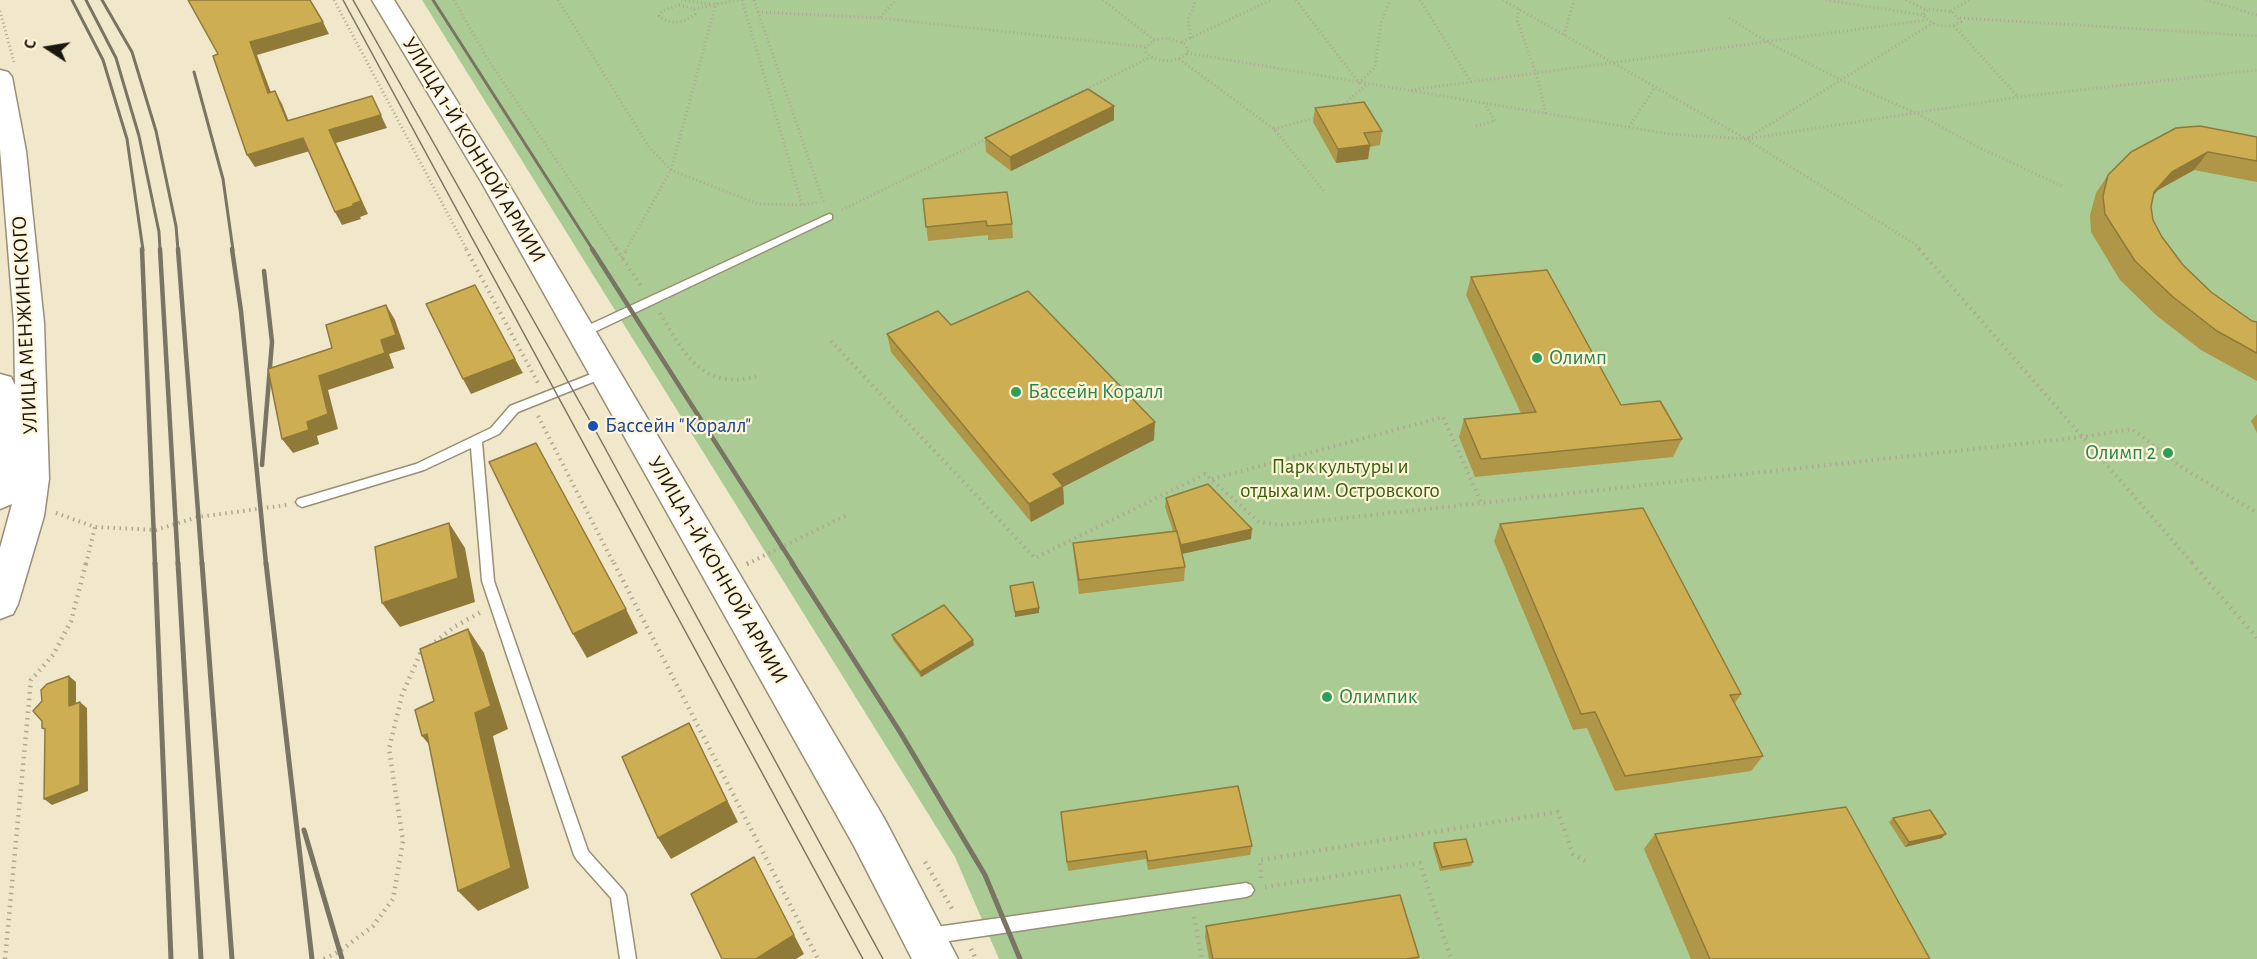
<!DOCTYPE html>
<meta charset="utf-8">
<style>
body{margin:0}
#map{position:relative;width:2257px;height:959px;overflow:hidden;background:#f1e8cc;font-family:"Alegreya Sans",sans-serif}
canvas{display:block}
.north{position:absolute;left:18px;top:18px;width:60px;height:60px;-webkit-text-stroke:4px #fff5d9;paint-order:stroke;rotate:282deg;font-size:16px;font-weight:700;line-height:24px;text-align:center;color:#1b170e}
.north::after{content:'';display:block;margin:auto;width:21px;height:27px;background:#1b170e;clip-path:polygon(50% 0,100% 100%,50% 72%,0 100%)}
</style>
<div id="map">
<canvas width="2257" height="959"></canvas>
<div class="north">С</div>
</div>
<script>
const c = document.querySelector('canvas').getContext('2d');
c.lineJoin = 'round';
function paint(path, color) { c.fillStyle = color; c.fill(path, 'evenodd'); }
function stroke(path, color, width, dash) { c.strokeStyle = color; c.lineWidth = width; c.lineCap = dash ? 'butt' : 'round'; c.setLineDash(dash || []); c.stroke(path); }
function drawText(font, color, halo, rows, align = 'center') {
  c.font = font + ' "Alegreya Sans",sans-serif'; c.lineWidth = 4.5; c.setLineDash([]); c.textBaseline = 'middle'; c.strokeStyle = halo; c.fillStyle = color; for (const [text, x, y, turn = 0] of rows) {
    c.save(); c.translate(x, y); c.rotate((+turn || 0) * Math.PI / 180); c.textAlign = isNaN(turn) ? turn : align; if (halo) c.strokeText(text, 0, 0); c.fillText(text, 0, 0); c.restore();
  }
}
paint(new Path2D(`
 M422,0H2257V959H999L955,857Z`), '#aacc94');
const lane = new Path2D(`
 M829,214L832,215V219L586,336H578L577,333L578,330Z
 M604,369L610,373L608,376L518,412L499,434L482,442L494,581L588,851L623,890L626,895L636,959H620L611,898L577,860L574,855L482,581L471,448L424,470L302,507L298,505L296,502L298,499L416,464L491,428L510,406Z
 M1246,883L1251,885L1254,890L1251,895L1246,897L929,944L923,942L921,936L923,930L929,928Z`);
const secondary = new Path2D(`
 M372,0H394L508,183L884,818L958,959H912L854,846L482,183Z`);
const primary = new Path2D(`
 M0,70L8,72L12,77L26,151L44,323L49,479L44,516L18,604L13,614L0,619V548L12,504L0,509V374L11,377L15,385L14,323L0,149Z`);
stroke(lane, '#988f75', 3);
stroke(secondary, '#988f75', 3);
stroke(primary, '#988f75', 3);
stroke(new Path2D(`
 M334,0L467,250
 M454,0L487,58L617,250
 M558,0L649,147L671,170L758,204L802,205L820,202
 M681,0L710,4
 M742,0L802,205
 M754,0L824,203
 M1103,0L1154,40
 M1296,0L1359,83L1375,67L1381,23L1390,0
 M1420,0L1471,82
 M1503,0L1746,139L1915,244L1920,250
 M1826,0L1923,15
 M1906,0L1926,10
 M2206,0L2257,15
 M679,5L694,9L695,14C684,23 671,26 659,16L662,11Z
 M694,9L738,0
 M1519,9L1517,20L1536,73L1546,114
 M1929,9L1952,12L1961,22C1947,29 1933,27 1923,15Z
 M0,11L14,62
 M1951,11L1969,0
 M758,12L880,18L1146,47
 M880,17L896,0
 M1729,18L1767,42L1841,80L1918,114L1978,147L2064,187
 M1960,18L2257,36
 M1954,26L2018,97
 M1564,35L1574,0
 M1169,38L1185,44L1188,50L1186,55C1172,62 1158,64 1146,52V47L1154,40Z
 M1191,38L1188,19L1196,0
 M1182,42L1271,0
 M1187,53L1669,134L1746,139L2018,97L2257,70
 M1179,59L1274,129L1324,191
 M1411,90L1926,20
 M1341,107L1367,84
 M1025,119L1151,57
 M1476,126L1495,121L1484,103
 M1629,127L1655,87
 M1274,129L1318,117
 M1749,137L1933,23
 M842,210L988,138
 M626,250L671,170L717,0`), '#afa892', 3, [1, 3]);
stroke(new Path2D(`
 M466,249L538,383
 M616,249L642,287
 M1919,249L2193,564
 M622,258L627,249
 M660,313C685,356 703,391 759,376
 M831,341L1035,558L1205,474L1259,522L1281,525L2083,437L2132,429L2183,468L2257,513
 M538,416L614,564
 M1212,479L1443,417L1481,502
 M56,513L95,527L156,530L198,517L287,505
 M86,564L95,527
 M747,564L849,514`), '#afa892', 4, [1.5, 4.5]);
stroke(new Path2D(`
 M614,563L818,959
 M2192,563L2257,638
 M747,564L750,563
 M430,646L454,627L481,612
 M925,862L954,912
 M1261,878L1260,860L1558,812L1573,854L1587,862
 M1265,887L1420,863L1451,959
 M1194,917L1202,959
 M971,949L976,959
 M5,959L31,680L53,655L71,621L86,563
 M324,959L340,951L373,926L393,899L403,841L389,749L402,695L420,654L424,651`), '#afa892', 4.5, [1.5, 5]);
paint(lane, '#fff');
paint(secondary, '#fff');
paint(primary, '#fff');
stroke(new Path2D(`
 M343,0L863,959
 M353,0L593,426L883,959`), '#7a7462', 1.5);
stroke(new Path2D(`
 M72,0L103,60L127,139L143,250
 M86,0L116,58L139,136L159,232L160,250
 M102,0L132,52L156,131L176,226L178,250
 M433,0L593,250
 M194,72L223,179L233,250`), '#7a7462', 3);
stroke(new Path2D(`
 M142,249L155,564
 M160,249L178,564
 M178,249L202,564
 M232,249L241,311L266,564
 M592,249L793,564
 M262,465L272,342L264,271`), '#7a7462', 4.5);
stroke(new Path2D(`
 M155,563L171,959
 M178,563L201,959
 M202,563L232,959
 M266,563L312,959
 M792,563L900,732L985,875L1020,959
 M304,830L342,959`), '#7a7462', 5);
paint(new Path2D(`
 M1114,106V120L1011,171L986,152L985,138Z
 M1315,108L1382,131L1380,145L1370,147L1368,159L1336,163L1313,122Z
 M2257,137V182L2194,170L2158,190L2153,196L2151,207L2153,220L2162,237L2183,265L2211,292L2252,321L2257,322V381L2201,350L2157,316L2120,280L2091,232L2090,215L2096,193L2108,175Z
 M923,199L1012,224L1013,238L988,240V235L928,241Z
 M1471,277L1621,405L1682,439L1673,457L1475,477L1459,437L1464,419L1521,413L1466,295Z
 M951,325L1154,440L1063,487L1064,504L1031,522L891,352L887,334Z
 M2257,414V433L2251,421Z
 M1166,498L1251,539L1182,554L1185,567L1184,581L1079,594L1074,557L1073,543L1173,531L1165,507Z
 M1500,524L1741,694L1735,703L1763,756L1751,771L1615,791L1587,728L1573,730L1494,541Z
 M892,635L974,645L921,677L893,640Z
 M1061,812L1252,846L1250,855L1148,870L1146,859L1068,871Z
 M1893,818L1942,838L1905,847L1889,822Z
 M1655,834L1930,959H1691L1644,849Z
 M1434,843L1473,862L1471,866L1440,871L1433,847Z
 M1206,926L1419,957L1418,959H1209L1205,937Z`), '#b09647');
paint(new Path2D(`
 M323,22L329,34L257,55L276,106L268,93L250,42Z
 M275,91L282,104L294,134L287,121Z
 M372,96L387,128L336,143L368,214L360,217L361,219L342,225L335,212L329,130Z
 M1114,106V120L1011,171L1010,157Z
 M303,138L310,151L255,167L247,155Z
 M1370,145L1368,159L1336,163L1338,149Z
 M2208,152L2194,170L2158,190L2140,210L2154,192L2172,172Z
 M386,305L395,320L405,349L389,354L394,368L328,390L338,429L317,436L319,444L293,453L282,439L307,422L319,376L381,340Z
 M515,359L523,373L471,394L463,379Z
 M1155,422L1154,440L1063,487L1064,504L1031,522L1029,504L1053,474Z
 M449,523L465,548L475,602L400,627L382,603Z
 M1252,529L1251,539L1181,554V545Z
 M1039,608V613L1015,617V612Z
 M626,609L638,633L587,658L573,634Z
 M468,629L484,653L508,729L493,736L529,888L478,911L458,891L475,713Z
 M973,640L974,645L921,677L920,672Z
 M69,676L76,682V712L69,706Z
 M80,702L87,708L88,791L52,805L44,799Z
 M689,723L738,822L671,859L658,838Z
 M427,734L441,759L422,736Z
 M1946,834L1942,838L1905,847L1909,842Z
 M764,878L804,954L796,959H756Z`), '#907a39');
const building = new Path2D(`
 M188,0H310L323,22L250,42L268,93L275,91L287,121L372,96L381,115L329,130L361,201L353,204V206L335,212L303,138L247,155L213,56L218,54Z
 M1088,89L1114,106L1010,157L985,138Z
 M1364,102L1382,131L1364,133L1370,145L1338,149L1315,108Z
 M2200,126L2257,137V161L2208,152L2172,172L2154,192L2151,207L2153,220L2162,237L2183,265L2211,292L2252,321L2257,322V353L2217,331L2173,297L2135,261L2105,214L2103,196L2108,175L2131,152L2176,128Z
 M1007,192L1012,224L987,226L986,221L926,227L923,199Z
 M1547,270L1621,405L1660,401L1682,439L1481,459L1464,419L1536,412L1471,277Z
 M475,285L515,359L463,379L426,304Z
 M1028,291L1155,422L1053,474L1063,486L1029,504L887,334L938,311L951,325Z
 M386,305L396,335L381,340L385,353L319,376L328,414L307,422L309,430L282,439L268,369L332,348L326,325Z
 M536,443L626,609L573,634L489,462Z
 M1208,484L1252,529L1181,545L1166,498Z
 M1643,508L1741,694L1730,695L1763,756L1625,776L1595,712L1581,714L1500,524Z
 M449,523L458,578L382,603L375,547Z
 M1177,531L1185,567L1079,580L1073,543Z
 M1033,582L1039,608L1015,612L1010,586Z
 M944,605L973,640L920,672L892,635Z
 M468,629L491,706L475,713L511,868L458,891L427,734L422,736L415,710L434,701L420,649Z
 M69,676V706L80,702V785L44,799L45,729L42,728V721L33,711L42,701L41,690L47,684Z
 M689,723L727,801L658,838L622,757Z
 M1238,786L1252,846L1148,861L1146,851L1067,862L1061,812Z
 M1846,807L1930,959H1710L1655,834Z
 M1930,810L1946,834L1909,842L1893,818Z
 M1466,839L1473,862L1442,867L1434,843Z
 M754,857L794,935L756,959H722L691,894Z
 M1400,895L1419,957L1406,959H1213L1206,926Z`);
paint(building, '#cdae52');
stroke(building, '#907a39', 1.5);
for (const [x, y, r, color] of [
 [1537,358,6,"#2e9e5b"],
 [1016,392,6,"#2e9e5b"],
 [593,426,6,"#1a4fb4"],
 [2168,453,6,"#2e9e5b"],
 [1327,697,6,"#2e9e5b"]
]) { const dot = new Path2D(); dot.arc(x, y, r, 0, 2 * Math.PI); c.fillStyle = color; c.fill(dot); stroke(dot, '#fff5d9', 2); }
drawText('21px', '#1b170e', '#fff5d9', [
 ["УЛИЦА 1-Й КОННОЙ АРМИИ",474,150,59],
 ["УЛИЦА МЕНЖИНСКОГО",25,325,-93],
 ["УЛИЦА 1-Й КОННОЙ АРМИИ",718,570,60]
]);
drawText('21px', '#27864d', '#fff5d9', [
 ["Олимп",1549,358],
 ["Бассейн Коралл",1028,392],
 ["Олимп 2",2156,453,"right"],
 ["Олимпик",1339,697]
], 'left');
drawText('21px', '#164399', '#fff5d9', [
 ["Бассейн \"Коралл\"",605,426]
], 'left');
drawText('21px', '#37600d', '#fff5d9', [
 ["Парк культуры и",1340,467],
 ["отдыха им. Островского",1340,491]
]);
</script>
